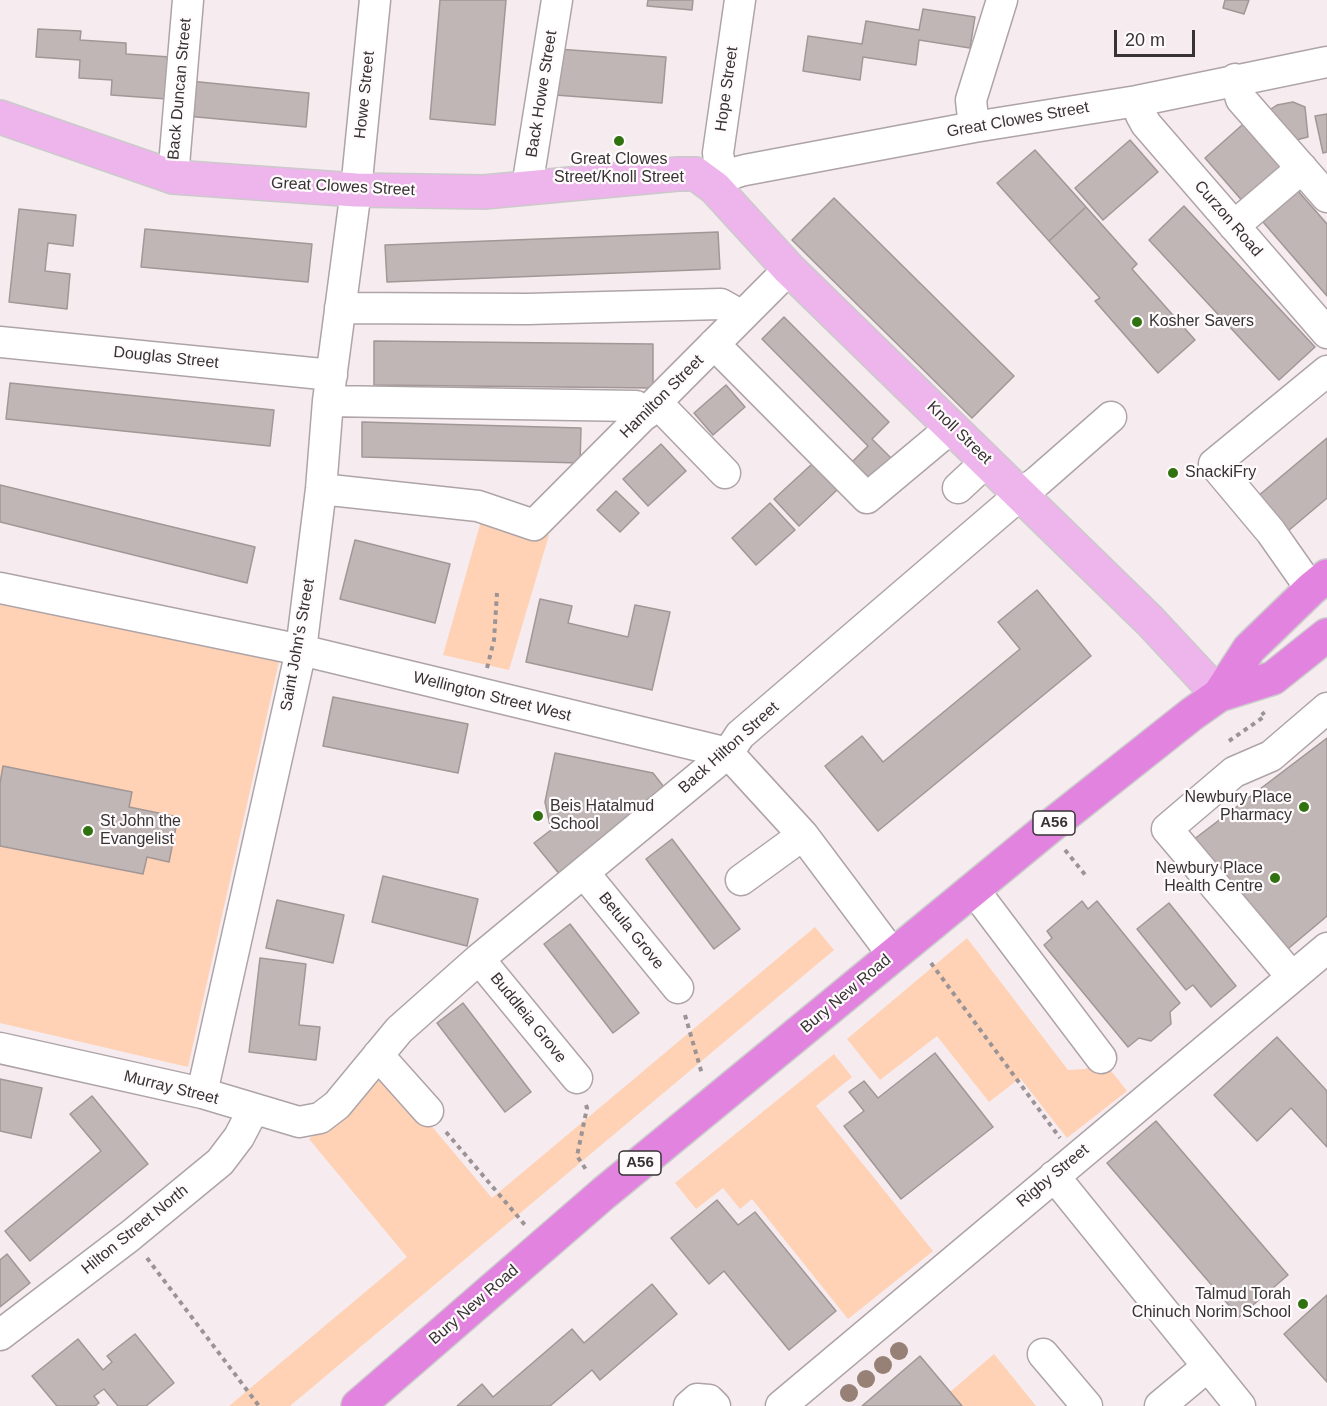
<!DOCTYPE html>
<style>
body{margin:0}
#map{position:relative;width:1327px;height:1406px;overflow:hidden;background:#f6ecef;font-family:Helvetica,sans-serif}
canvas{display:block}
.scale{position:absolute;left:1114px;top:30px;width:81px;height:27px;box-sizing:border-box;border:3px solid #373335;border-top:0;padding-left:8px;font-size:18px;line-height:21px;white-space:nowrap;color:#373335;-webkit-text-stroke:4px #fffbfc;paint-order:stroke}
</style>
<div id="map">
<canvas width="1327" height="1406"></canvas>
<div class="scale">20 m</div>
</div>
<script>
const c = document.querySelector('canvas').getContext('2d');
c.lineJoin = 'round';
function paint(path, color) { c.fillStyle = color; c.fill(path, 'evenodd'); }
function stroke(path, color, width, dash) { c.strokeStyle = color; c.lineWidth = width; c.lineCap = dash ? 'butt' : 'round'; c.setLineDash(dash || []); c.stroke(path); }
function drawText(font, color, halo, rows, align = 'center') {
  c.font = font + ' Helvetica,sans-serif'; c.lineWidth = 4.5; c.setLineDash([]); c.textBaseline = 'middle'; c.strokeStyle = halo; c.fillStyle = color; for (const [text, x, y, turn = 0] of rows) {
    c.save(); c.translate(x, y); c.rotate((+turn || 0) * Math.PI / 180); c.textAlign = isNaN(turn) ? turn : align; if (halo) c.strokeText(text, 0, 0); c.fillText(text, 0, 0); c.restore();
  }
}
paint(new Path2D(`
 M483,514L549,535L509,670L443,655Z
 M0,598L280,657L188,1067L0,1023Z
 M815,927L834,950L290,1406H229L407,1257L309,1139L387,1073L492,1198Z
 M967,938L1068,1070L1086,1069L1101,1058L1127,1091L1067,1138L1020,1078L989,1102L937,1036L880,1080L847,1039Z
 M834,1054L852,1077L816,1106L933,1251L848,1319L752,1199L740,1209L723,1188L696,1209L675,1183Z
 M994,1354L1036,1406H962L950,1392Z`), '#ffd1b5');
const building = new Path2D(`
 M440,0H506L495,125L430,119Z
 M648,0H693L692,10L647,6Z
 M1225,0H1249L1244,14L1223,8Z
 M923,9L975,17L970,48L919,40L916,65L863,57L860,80L803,71L808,36L862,44L866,21L919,30Z
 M38,29L81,31L80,40L126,43V54L170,57L167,99L111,95L112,80L79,78L80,60L36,57Z
 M558,49L666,57L662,103L555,95Z
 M190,81L309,93L306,127L186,116Z
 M1293,102L1305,107L1308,137L1292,141L1268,111L1277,105Z
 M1327,114V152L1323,153L1315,116Z
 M1250,118L1290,164L1245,204L1205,158Z
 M1130,140L1158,172L1103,220L1075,188Z
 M1035,150L1086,207L1049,241L997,183Z
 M1298,191L1327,224V296L1263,222Z
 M834,198L1014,376L972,418L792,240Z
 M1184,206L1315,347L1279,380L1149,240Z
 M1086,207L1137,264L1132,269L1195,340L1158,373L1095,301L1100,298L1049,241Z
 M19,209L76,215L73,246L48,243L45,271L70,274L67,309L9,302Z
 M145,229L312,244L308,282L141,267Z
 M718,232L720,269L387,282L385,245Z
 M784,317L889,422L872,439L894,461L868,487L847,467L868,446L762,339Z
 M374,341L653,344V388L374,385Z
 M10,383L274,410L270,446L6,419Z
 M726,385L745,407L713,435L694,413Z
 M362,422L581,428L580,463L362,457Z
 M1327,438V498L1288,531L1258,496Z
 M661,444L686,471L648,506L623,479Z
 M812,464L837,490L799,526L774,499Z
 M0,485L255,547L247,583L0,522Z
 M616,491L639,513L620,532L597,510Z
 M770,503L795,530L756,565L732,538Z
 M355,540L450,564L435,623L340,599Z
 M1037,590L1091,656L878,831L825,766L862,736L883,762L1020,649L998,622Z
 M540,599L572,606L568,623L628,637L635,605L670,612L652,690L526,662Z
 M333,697L468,724L458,773L323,746Z
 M1327,738V916L1283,953L1193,840Z
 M555,753L653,773L667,791L561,876L534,843L551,830L545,802Z
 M3,766L132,792L129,807L178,817L169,862L147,857L143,874L0,846V783Z
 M672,839L740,929L714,949L646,859Z
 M383,876L478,899L467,946L372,922Z
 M277,900L344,915L333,963L266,948Z
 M1082,901L1088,909L1097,901L1180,1003L1170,1012L1171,1024L1151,1041L1139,1038L1128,1047L1044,945L1052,938L1047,931Z
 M1169,903L1236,986L1211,1007L1193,985L1186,990L1137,929Z
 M570,924L639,1013L613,1033L544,944Z
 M260,958L306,964L299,1025L320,1027L316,1060L249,1052Z
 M463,1003L531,1092L505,1112L437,1023Z
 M1277,1037L1327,1091V1147L1291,1108L1257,1141L1214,1095Z
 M935,1053L993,1127L901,1199L844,1126L864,1111L849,1092L864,1081L878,1098Z
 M0,1079L42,1088L31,1138L0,1131Z
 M92,1096L148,1164L30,1261L5,1231L101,1151L70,1114Z
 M1156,1121L1288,1275L1239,1317L1107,1163Z
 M717,1200L738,1225L755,1212L836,1311L789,1350L724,1271L709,1284L671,1238Z
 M7,1254L30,1283L0,1307V1260Z
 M652,1284L677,1314L600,1380L592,1370L550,1406H457L482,1384L493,1397L572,1329L584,1343Z
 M1327,1295V1382L1284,1334Z
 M135,1334L174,1383L146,1406H118L104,1389L94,1396L99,1403L95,1406H57L32,1376L78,1339L103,1370L112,1362L107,1356Z
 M920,1356L962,1406H862Z`);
paint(building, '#c0b6b5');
stroke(building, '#a19796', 1.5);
const minor = new Path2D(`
 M1235,79L1241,99L1327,197
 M1137,101L1141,115L1146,124L1327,333
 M974,127L971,100L1002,0
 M173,177L188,0
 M722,179L718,153L740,0
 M527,187L557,0
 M715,188C724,177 732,173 745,170L974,127L1137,101L1327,62
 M1234,226L1302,168
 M340,308L527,309L721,304L742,316
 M0,342L332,375
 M714,344L867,498L952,427
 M328,401L636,406L646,414
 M657,403L725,473
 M958,488L987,461
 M321,489L478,506L534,525L789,269
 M0,588L301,650L728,753L803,835L893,955
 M1311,589L1271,532L1214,464L1327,371
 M584,873L678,988
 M741,880L803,835
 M974,890L1101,1058
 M479,959L577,1078
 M1292,977L1167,829L1234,772L1271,756L1327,708
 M0,1048L202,1093L299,1122L320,1118L337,1105L399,1030L479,959L728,753L740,735L1021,494L1038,481L1111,417
 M378,1055L428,1111
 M202,1093L301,650L321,489L328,401L356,190L375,0
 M1054,1176L1240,1406
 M0,1335L130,1236L220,1162L239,1137L253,1110
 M1043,1354L1087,1406
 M689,1406L697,1399L709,1400L715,1406
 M781,1406L1327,948
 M1160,1406L1208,1366`);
const major = new Path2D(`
 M0,117L173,177L356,190L484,192L678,174H696L715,188L789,269L1150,621L1219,695`);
const highway = new Path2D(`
 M1219,695L1273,678L1327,635
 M358,1406L604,1193L1048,828L1192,714L1219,695L1249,649L1311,589L1327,576`);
stroke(minor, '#aea4a7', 33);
stroke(major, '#cbcaca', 36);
stroke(highway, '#cbcaca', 36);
stroke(new Path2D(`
 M487,668L494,640L497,593
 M1229,741L1265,716L1262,712
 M1065,850L1087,877
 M931,963L1060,1138
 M685,1015L702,1074
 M586,1105L587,1108L577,1156L587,1171
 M446,1132L525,1225
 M147,1258L259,1406`), '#9b9496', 4, [4.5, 4.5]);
stroke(minor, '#fff', 30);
stroke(major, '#eeb5ec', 33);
stroke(highway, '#e383e0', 33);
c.fillStyle = '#978075';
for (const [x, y] of [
 [899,1351],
 [883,1365],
 [866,1379],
 [849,1393]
]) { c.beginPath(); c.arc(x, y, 9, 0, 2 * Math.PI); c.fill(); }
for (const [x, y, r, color] of [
 [619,141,6,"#2f720f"],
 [1137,322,6,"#2f720f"],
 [1173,473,6,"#2f720f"],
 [1304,807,6,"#2f720f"],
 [538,816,6,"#2f720f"],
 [88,831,6,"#2f720f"],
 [1275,878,6,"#2f720f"],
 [1303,1304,6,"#2f720f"]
]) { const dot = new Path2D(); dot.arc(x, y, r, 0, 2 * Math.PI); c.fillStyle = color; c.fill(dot); stroke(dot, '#fffbfc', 2); }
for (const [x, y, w] of [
 [1054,823,42],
 [640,1163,42]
]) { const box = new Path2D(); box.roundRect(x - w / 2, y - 12, w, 24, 4.5); c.fillStyle = '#fffbfc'; c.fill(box); stroke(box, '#373335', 1.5); }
drawText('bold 15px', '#373335', null, [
 ["A56",1054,823],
 ["A56",640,1163]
]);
drawText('16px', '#373335', '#fffbfc', [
 ["Back Duncan Street",180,89,-85],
 ["Hope Street",727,89,-82],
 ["Back Howe Street",542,94,-81],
 ["Howe Street",365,95,-84],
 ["Great Clowes Street",1018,120,-10],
 ["Great Clowes Street",343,187,3],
 ["Curzon Road",1228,219,49],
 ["Douglas Street",166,358,6],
 ["Hamilton Street",662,397,-45],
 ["Knoll Street",959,433,44],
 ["Saint John's Street",298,645,-80],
 ["Wellington Street West",492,697,14],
 ["Back Hilton Street",729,748,-42],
 ["Betula Grove",631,931,51],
 ["Bury New Road",846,994,-40],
 ["Buddleia Grove",528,1018,51],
 ["Murray Street",171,1088,14],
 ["Rigby Street",1053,1176,-40],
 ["Hilton Street North",135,1230,-39],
 ["Bury New Road",474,1305,-41]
]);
drawText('16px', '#373335', '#fffbfc', [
 ["Great Clowes",619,160,"center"],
 ["Street/Knoll Street",619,178,"center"],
 ["Kosher Savers",1149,322],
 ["SnackiFry",1185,473],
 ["Newbury Place",1292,798,"right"],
 ["Pharmacy",1292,816,"right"],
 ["Beis Hatalmud",550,807],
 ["School",550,825],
 ["St John the",100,822],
 ["Evangelist",100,840],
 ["Newbury Place",1263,869,"right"],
 ["Health Centre",1263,887,"right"],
 ["Talmud Torah",1291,1295,"right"],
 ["Chinuch Norim School",1291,1313,"right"]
], 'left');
</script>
